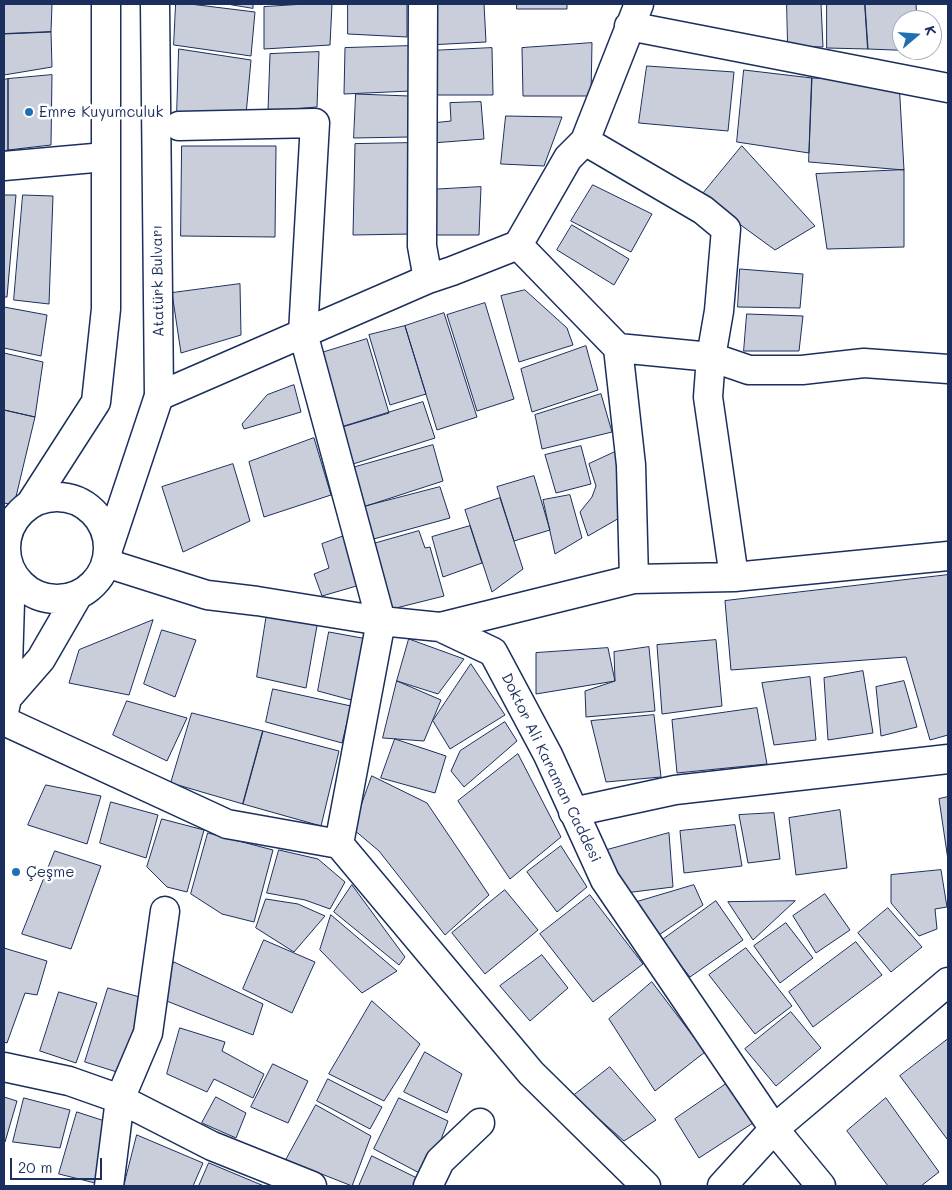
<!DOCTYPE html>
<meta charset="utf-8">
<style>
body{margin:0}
#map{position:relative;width:952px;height:1190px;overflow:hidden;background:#fff;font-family:Mali,sans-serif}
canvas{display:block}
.frame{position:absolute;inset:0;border:5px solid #1b2f5e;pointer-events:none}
.north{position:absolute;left:892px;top:10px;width:50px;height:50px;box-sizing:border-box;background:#fff;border:1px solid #a4acbf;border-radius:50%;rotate:72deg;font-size:14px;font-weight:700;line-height:20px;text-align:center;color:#1b2f5e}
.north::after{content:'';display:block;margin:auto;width:18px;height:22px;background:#1f6fb2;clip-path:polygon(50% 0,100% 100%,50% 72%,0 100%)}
.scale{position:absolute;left:10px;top:1158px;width:92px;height:22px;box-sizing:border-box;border:2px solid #1b2f5e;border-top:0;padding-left:6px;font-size:15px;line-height:18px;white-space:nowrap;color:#1b2f5e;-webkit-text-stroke:4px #fff;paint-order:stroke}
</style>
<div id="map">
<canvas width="952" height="1190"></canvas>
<div class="frame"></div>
<div class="north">K</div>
<div class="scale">20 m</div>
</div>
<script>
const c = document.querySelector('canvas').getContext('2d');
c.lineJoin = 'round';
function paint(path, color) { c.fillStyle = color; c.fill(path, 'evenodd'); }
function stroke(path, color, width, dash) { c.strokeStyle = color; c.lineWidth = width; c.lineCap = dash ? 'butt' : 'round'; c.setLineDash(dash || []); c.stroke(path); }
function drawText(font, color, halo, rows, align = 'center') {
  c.font = font + ' Mali,sans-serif'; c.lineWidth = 5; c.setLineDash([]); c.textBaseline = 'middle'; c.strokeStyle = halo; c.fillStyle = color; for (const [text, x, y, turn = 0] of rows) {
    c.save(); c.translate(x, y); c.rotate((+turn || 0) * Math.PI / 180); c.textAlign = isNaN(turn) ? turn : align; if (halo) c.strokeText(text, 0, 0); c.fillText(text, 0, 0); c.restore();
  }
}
const building = new Path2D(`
 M4,4H52L51,32L4,34Z
 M176,4H190L255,12L251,56L174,45Z
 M227,4H253V8Z
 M305,4H332L330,45L264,49V7Z
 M348,4H407V37L348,34Z
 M436,4H484L486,42L428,45Z
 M517,4H567V9H517Z
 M787,4H821L823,47L788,46Z
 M827,4H865L868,49L827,48Z
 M865,4H916L917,20H902V50L918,51L868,49Z
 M51,32L52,67L4,75V34Z
 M592,43L591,96H523L522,48Z
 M410,46L411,91L344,94L345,48Z
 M492,48L493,95H425L428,51Z
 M179,49L251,60L246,115H177Z
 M319,52L317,107L268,111L270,54Z
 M647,66L734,72L728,131L639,123Z
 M744,70L812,78L809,153L737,142Z
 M52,75L51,145L8,150V79Z
 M812,78L899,81L904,170L809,162Z
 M8,79V150L4,151V80Z
 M356,94L409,96V137L354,138Z
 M481,102L484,139L432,143V123L451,121L450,103Z
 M506,116L562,117L544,166L501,164Z
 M412,143L411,234L353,235L355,144Z
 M182,146H276L275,237L181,236Z
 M742,146L815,226L775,250L701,196Z
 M904,170V247L827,249L816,174Z
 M593,185L652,214L631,252L571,221Z
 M481,187L479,235H428L427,190Z
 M4,195H16L7,297H4Z
 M23,195L53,196L49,304L14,300Z
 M572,225L629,259L614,285L557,250Z
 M740,269L803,274L800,308L738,307Z
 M240,284L241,335L181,353L172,293Z
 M525,290L567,328L573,345L519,362L501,296Z
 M485,303L514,399L477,411L447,315Z
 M4,307L47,315L41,356L4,348Z
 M444,313L477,417L437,430L405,326Z
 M747,314L803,316L799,351H744Z
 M405,326L426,394L390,405L369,335Z
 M367,339L389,413L339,428L318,354Z
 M586,346L598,390L532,412L521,369Z
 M4,353L43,362L35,417L4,410Z
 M294,385L301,412L244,429L242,424L267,395Z
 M601,394L612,432L542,449L535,415Z
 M423,402L435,438L350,465L339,428Z
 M4,410L35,417L14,505L4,503Z
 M314,438L331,495L264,517L249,462Z
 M433,445L443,481L363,507L352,468Z
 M581,446L591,484L556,493L545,455Z
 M615,452L625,485L621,517L588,536L580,512L592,497L596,486L589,464Z
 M233,464L250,521L183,552L162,487Z
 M534,476L550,530L514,541L497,487Z
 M440,487L450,518L370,540L363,507Z
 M570,495L582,538L555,554L543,500Z
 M500,498L523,569L492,592L465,510Z
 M470,526L482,563L443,577L432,537Z
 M419,531L425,548L430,547L444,596L392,609L373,544Z
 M344,536L360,585L322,596L314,574L329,568L322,544Z
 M948,575V735L930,740L906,657L731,670L725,601Z
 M267,613L318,620L306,688L257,677Z
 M153,620L129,695L69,683L79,650Z
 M162,630L196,640L175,697L144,684Z
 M329,632L373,640L355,701L318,691Z
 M409,639L464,659L438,694L397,681Z
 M716,640L722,706L662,714L657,645Z
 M649,647L655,711L586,717L585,691L615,681L614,652Z
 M608,648L615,681L536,694V653Z
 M471,664L505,715L450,749L433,721Z
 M863,671L873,733L828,740L824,678Z
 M810,677L816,740L774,745L762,683Z
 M397,681L441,700L424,741L383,738Z
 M904,681L917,727L881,736L876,687Z
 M273,689L351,706L342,743L266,722Z
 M127,701L187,718L167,761L113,735Z
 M757,708L767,764L677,773L672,720Z
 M192,713L263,731L243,804L171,783Z
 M654,715L661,777L606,782L591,721Z
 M505,722L517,741L464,787L451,771L460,751Z
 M263,731L339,751L321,826L243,804Z
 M395,739L446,756L435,793L381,778Z
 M518,754L561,837L510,879L458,801Z
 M372,776L427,803L489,895L445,935L379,851L353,829Z
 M46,785L101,796L87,844L28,825Z
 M948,797V860L939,799Z
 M111,802L158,815L146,858L100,843Z
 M840,810L847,868L796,875L789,818Z
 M774,813L780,859L748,863L739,815Z
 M162,819L204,830L187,892L167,887L147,867Z
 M735,825L742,866L684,873L680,831Z
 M208,833L273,850L254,922L222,914L191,894Z
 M669,833L673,887L625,893L607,850Z
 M561,846L587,887L557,912L527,872Z
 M279,850L318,859L345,882L330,909L305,900L267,893Z
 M55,851L101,866L71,949L22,934Z
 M941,870L947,907L935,909L937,929L919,936L891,903V875Z
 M352,885L405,957L399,965L334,912Z
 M694,885L703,905L653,939L630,904Z
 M505,890L538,930L485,974L452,933Z
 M825,894L850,930L816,953L793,916Z
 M590,895L643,964L593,1002L540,934Z
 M266,899L298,904L325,916L294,952L256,928Z
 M716,901L743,940L690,977L661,941Z
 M795,901L753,940L728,902Z
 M888,908L922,947L891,972L858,933Z
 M331,915L397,971L362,993L320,950Z
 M786,923L813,958L780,983L754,946Z
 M264,940L315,962L292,1013L243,989Z
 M856,942L882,975L813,1027L789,992Z
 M4,948L47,961L37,995L25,993L7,1043L4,1042Z
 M746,948L792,1006L755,1034L709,975Z
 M542,955L568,988L530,1021L500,986Z
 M174,962L263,1004L253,1035L159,998Z
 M652,982L705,1052L655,1091L609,1019Z
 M108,988L143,998L120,1073L85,1062Z
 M59,992L97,1003L76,1063L40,1051Z
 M372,1001L420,1044L384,1101L329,1074Z
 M791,1012L821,1048L776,1086L745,1049Z
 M180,1028L225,1042L222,1051L264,1074L253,1098L214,1079L207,1092L167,1074Z
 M948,1039V1138L947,1139L900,1076Z
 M425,1052L462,1074L447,1113L404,1092Z
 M273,1064L308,1081L288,1123L251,1107Z
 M610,1067L656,1120L624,1141L573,1096Z
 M328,1079L382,1107L370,1129L317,1101Z
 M729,1082L753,1123L699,1158L675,1119Z
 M4,1097L17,1101L5,1142H4Z
 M216,1097L246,1113L236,1138L202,1123Z
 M24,1098L70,1110L60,1148L13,1142Z
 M399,1098L448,1121L427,1177L374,1149Z
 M886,1098L939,1172L921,1186H888L847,1131Z
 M316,1105L371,1136L352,1186L286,1160Z
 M77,1112L114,1124L103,1185L59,1174Z
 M137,1135L203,1163L193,1186H124Z
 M372,1156L417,1178L414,1186H359Z
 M209,1163L264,1186H199Z`);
paint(building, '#caceda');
stroke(building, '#1b2f5e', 1);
const minor = new Path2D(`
 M423,4L422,246L428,279
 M629,26L948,88
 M179,126L315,123L303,333L381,621L339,844
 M585,141L703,210L726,229L719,311L711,357L708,397L734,577
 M4,166L105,157
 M518,245L618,348L631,465L634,579
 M618,348L711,357L749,370H802L864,363L948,369
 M159,396L428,279L452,271L518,245L568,158L585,141L639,4
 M106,563L207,595L257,601L381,621L440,627L493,652L548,755L605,880L774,1129L821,1186
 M440,627L634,579L734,577L948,556
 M4,721L227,824L339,844L531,1073L646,1186
 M573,812L675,790L948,759
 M4,1067L69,1081L120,1099L212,1146L312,1186
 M109,1186L120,1099L148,1033L165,911
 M428,1186L440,1161L480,1123
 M722,1186L774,1129L948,982`);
const major = new Path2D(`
 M6 548a51 51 0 1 1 102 0a51 51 0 1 1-102 0Z
 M31,503L96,402L106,309V4
 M108,549L159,396L155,4
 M7,698L41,659L78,595
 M4,712L7,698L11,570`);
stroke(minor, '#1b2f5e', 31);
stroke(major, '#1b2f5e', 31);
stroke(minor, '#fff', 28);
stroke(major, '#fff', 28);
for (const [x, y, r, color] of [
 [29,112,5,"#1f6fb2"],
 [16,872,5,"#1f6fb2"]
]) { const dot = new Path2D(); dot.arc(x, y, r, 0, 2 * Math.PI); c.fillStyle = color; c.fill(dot); stroke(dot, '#fff', 2); }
drawText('15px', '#1b2f5e', '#fff', [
 ["Emre Kuyumculuk",39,112],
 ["Çeşme",26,872]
], 'left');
drawText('15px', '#1b2f5e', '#fff', [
 ["Atatürk Bulvarı",158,281,-91],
 ["Doktor Ali Karaman Caddesi",551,768,64]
]);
</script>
